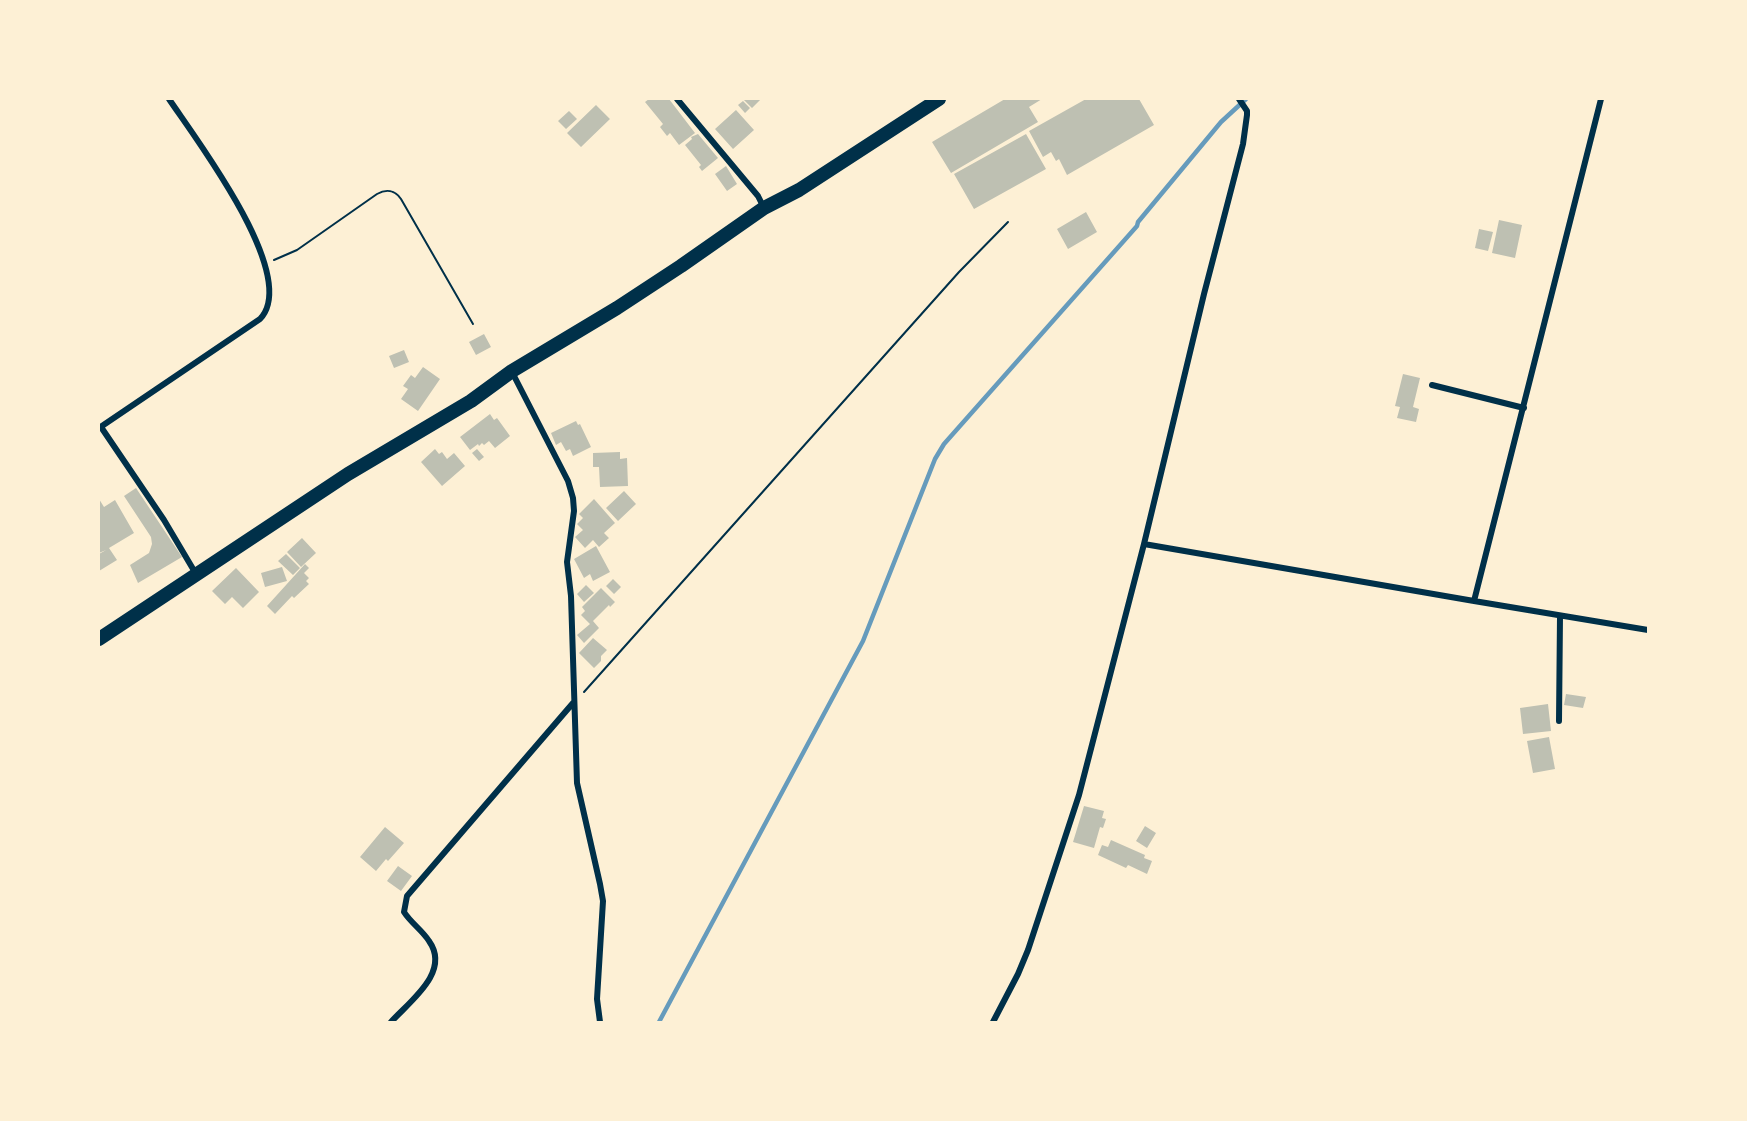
<!DOCTYPE html>
<style>
body{margin:0}
#map{position:relative;width:1747px;height:1121px;overflow:hidden;background:#fdf0d5;font-family:"Varela Round",sans-serif}
canvas{display:block}
.frame{position:absolute;inset:0;border:100px solid #fdf0d5;pointer-events:none}
</style>
<div id="map">
<canvas width="1747" height="1121"></canvas>
<div class="frame"></div>
</div>
<script>
const c = document.querySelector('canvas').getContext('2d');
c.lineJoin = 'round';
function stroke(path, color, width, dash) { c.strokeStyle = color; c.lineWidth = width; c.lineCap = dash ? 'butt' : 'round'; c.setLineDash(dash || []); c.stroke(path); }
function paint(path, color) { c.fillStyle = color; c.fill(path, 'evenodd'); }
stroke(new Path2D(`
 M659,1022L863,641L935,459L944,444L1137,226L1138,222L1221,122L1246,99`), '#669bbc', 4.5);
paint(new Path2D(`
 M649,99H669L695,133L679,145L670,133L667,136L660,127L663,124L645,102Z
 M743,99H761L752,108Z
 M1005,99H1042L1029,107L1038,122L951,173L932,142Z
 M1086,99H1139L1154,125L1067,175L1059,159L1056,161L1051,152L1043,157L1029,131Z
 M743,101L750,108L745,113L738,105Z
 M596,105L610,119L581,147L567,133Z
 M736,110L754,130L733,149L715,129Z
 M569,111L577,119L566,129L558,121Z
 M698,134L718,158L702,171L699,167L701,165L685,145L692,139L691,137Z
 M1026,134L1046,169L974,209L954,174Z
 M726,166L737,184L727,191L715,174Z
 M1086,212L1097,232L1068,249L1057,229Z
 M1499,220L1522,225L1515,258L1492,253Z
 M1479,229L1493,232L1488,251L1475,248Z
 M484,334L491,347L476,355L469,342Z
 M404,350L409,362L394,368L389,356Z
 M423,367L440,379L418,411L401,399L408,389L403,386L411,375L415,378Z
 M1403,374L1420,378L1413,407L1419,409L1416,422L1397,418L1400,407L1395,406Z
 M490,414L494,420L497,418L510,436L495,448L489,441L484,445L482,443L479,446L478,444L470,450L460,437Z
 M576,421L578,425L580,424L591,447L573,456L570,449L566,451L561,442L556,445L551,433Z
 M435,449L439,454L442,452L447,459L454,453L465,466L442,486L421,462Z
 M477,449L484,457L479,461L472,453Z
 M620,452V459L627,458L628,486L600,487L599,467H593V453Z
 M136,488L182,557L138,583L130,565L149,553L152,544L151,537L124,496Z
 M624,491L636,504L618,521L606,508Z
 M99,499L104,507L115,500L134,533L109,548L117,560L99,571V554L106,550L99,553Z
 M594,499L615,523L604,533L609,538L599,547L593,540L585,548L575,537L583,530L577,524L583,518L579,514Z
 M302,538L316,553L301,567L287,552Z
 M596,546L610,572L593,581L590,574L584,578L574,559Z
 M286,554L300,568L293,575L278,561Z
 M305,564L309,568L304,573L309,578L306,581L309,584L294,598L292,596L275,614L267,606Z
 M282,567L287,581L265,587L261,573Z
 M236,568L259,592L243,608L232,597L225,604L212,591Z
 M613,579L621,587L614,594L606,586Z
 M586,585L594,593L584,602L577,594Z
 M601,588L615,602L610,607L609,605L593,621L599,628L584,643L577,635L590,624L581,615L585,611L582,607Z
 M593,638L607,650L601,656V661L594,668L579,653Z
 M1566,694L1586,697L1583,708L1564,705Z
 M1548,704L1551,731L1523,734L1520,708Z
 M1549,737L1555,769L1533,773L1527,741Z
 M1084,806L1104,811L1102,818L1106,819L1103,828L1100,827L1094,848L1073,842Z
 M1145,826L1156,833L1147,848L1136,841Z
 M385,827L404,843L388,861L386,859L376,871L360,857Z
 M1111,840L1145,855L1144,858L1152,861L1147,874L1128,865L1126,868L1098,855L1102,845L1108,847Z
 M398,866L412,876L401,891L387,881Z`), '#bec0b2');
stroke(new Path2D(`
 M274,260L297,250L377,194C386,189 395,190 401,199L473,324
 M584,692L959,272L1008,222`), '#003049', 2);
stroke(new Path2D(`
 M677,99L758,196L764,208
 M512,372L568,481L573,498L574,511L567,562L571,596L577,783L600,884L603,901L597,999L600,1022
 M1432,385L1524,408
 M101,427L164,520L196,574
 M99,428L260,319C301,276 195,138 169,99
 M1144,544L1474,601L1648,630
 M1474,601L1601,99
 M1559,721L1560,616
 M391,1022C410,1001 451,972 429,941C422,930 411,923 404,912L407,896L573,703
 M993,1022L1018,974L1028,950L1079,795L1144,544L1204,294L1243,144L1247,115V111L1239,99`), '#003049', 6);
stroke(new Path2D(`
 M99,639L348,474L471,401L512,371L617,308L681,266L764,208L799,190L939,99`), '#003049', 14);
</script>
